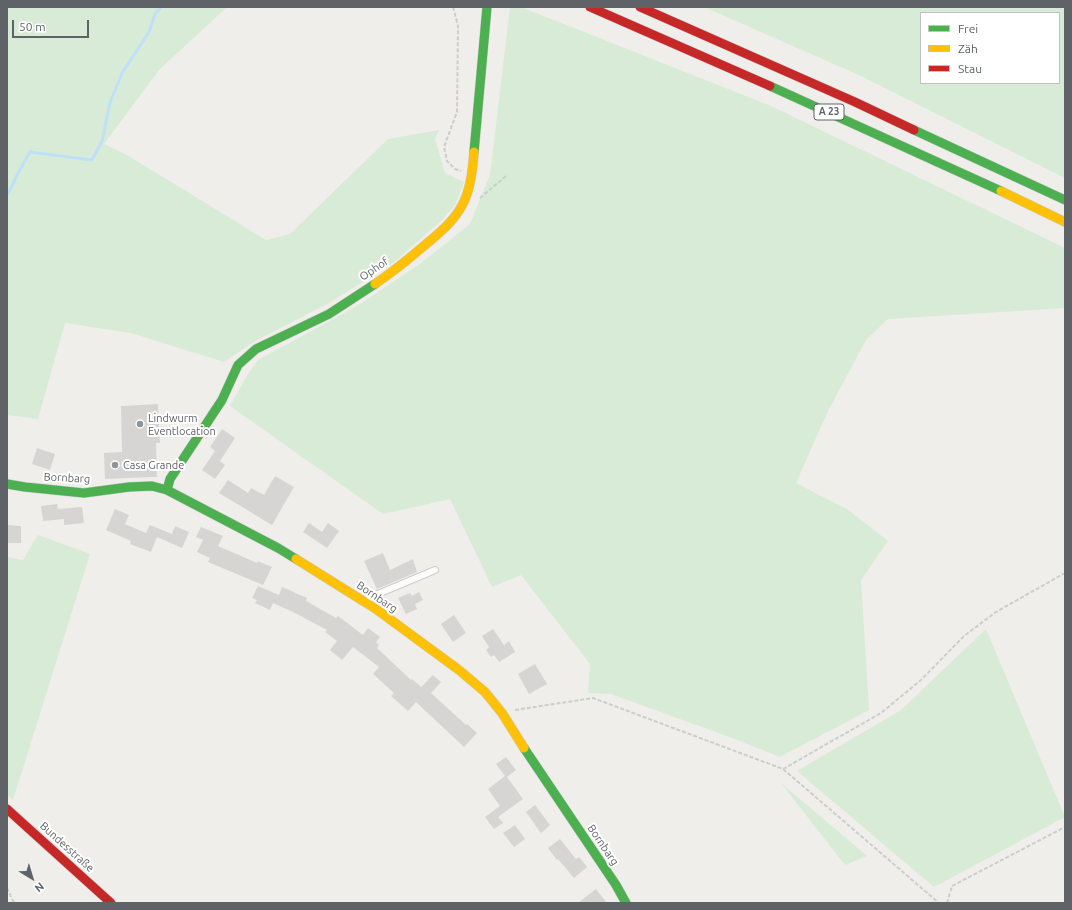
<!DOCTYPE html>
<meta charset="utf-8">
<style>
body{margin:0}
#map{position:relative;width:1072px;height:910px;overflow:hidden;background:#efeeea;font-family:Ubuntu,sans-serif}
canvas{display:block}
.frame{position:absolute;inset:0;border:8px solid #5f6368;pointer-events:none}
.legend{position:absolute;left:920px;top:12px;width:140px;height:72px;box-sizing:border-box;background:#fff;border:1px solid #bfc1c3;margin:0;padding:5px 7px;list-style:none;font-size:12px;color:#5f6368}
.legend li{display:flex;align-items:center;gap:8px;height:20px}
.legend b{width:20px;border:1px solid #bfc1c3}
.north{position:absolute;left:12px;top:858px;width:40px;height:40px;-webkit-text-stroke:3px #fff;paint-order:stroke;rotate:142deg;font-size:11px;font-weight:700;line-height:16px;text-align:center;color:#5f6368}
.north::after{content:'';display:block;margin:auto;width:14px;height:18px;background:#5f6368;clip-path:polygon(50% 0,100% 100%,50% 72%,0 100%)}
.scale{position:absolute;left:12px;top:20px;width:77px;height:18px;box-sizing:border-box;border:2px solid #5f6368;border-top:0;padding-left:5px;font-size:12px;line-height:14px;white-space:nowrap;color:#5f6368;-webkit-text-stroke:3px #fff;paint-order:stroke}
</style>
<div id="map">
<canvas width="1072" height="910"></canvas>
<div class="frame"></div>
<ul class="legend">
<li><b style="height:5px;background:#4caf50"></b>Frei</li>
<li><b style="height:5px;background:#ffc107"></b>Zäh</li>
<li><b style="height:5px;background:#c62828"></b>Stau</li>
</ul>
<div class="north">N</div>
<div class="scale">50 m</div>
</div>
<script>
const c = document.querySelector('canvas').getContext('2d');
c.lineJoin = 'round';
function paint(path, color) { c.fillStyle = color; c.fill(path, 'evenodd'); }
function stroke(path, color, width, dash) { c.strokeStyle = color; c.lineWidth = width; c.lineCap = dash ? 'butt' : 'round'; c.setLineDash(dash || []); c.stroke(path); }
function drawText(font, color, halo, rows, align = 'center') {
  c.font = font + ' Ubuntu,sans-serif'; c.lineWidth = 4; c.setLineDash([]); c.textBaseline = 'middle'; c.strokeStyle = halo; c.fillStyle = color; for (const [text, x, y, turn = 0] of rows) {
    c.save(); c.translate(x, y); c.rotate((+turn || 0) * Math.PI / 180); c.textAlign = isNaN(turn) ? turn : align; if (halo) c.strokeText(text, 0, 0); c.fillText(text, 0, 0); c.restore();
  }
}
paint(new Path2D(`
 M7,7H227L159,70L104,144L127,155L266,240L290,234L388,139L439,130L435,139L445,173L464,182L455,205L441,221L393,263L329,303L255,341L224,362L131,333L65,323L38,419L7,415Z
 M510,7H521L771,106L1065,248V308L888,319L866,340L827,413L796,483L847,509L888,541L861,580L869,710L780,757L735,739L611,694L588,693L590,664L521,575L492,587L450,499L383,514L230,406L246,377L258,360L357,306L421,263L470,224L490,175Z
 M704,7H1065V178L861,76ZM921,13H1059V83H921Z
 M38,535L90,554L13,800L7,795V557L23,560Z
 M986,629L1065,817L934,887L797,771L901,710Z
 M781,783L867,856L845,865Z`), '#d8ebd6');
stroke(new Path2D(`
 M7,194L10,190L18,173L30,152L92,160L102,141L110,103L122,73L149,32L155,14L161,7`), '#bfe0f9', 3);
paint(new Path2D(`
 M158,404L160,443H156L157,477H152L105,479L104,453L122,452L121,406Z
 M222,429L235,438L220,461L225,465L215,479L202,470L215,451L210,447Z
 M37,448L55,454L50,470L32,464Z
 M275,476L294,487L272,525L219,493L228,480L248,493L251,488L264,495Z
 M57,504L58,509L82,507L84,523L64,525V519L43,521L41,506Z
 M115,509L129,515L125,524L146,533L150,525L172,534L175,526L189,532L182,548L157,537L151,552L130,544L131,541L106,530Z
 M309,523L322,532L328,523L339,531L327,548L303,532Z
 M7,525L21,526V543H7Z
 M201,527L223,536L218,546L257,563L258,561L272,567L263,585L208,562L210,558L197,552L203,540L196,537Z
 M383,553L390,570L413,559L417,572L377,589L364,561Z
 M258,586L279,595L282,587L307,598L306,601L336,618L338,616L363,635L368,628L380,637L376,642L379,645L377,648L411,680L412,679L421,687L433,675L441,682L431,693L466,725L467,724L477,733L464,747L416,702L408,711L391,696L394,693L373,674L379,667L353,647L342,660L330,650L337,641L325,632L327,630L295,613L273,603L270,610L255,603L257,600L252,598Z
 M419,592L423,600L415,604L417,609L406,614L398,598L410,593L412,596Z
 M454,615L466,633L453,642L441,624Z
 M493,629L504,645L509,641L515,652L499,662L494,655L491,657L486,650L489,647L482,636Z
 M535,664L547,684L529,694L518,674Z
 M506,757L516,770L507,777L523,799L498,817L503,823L494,829L485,817L500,806L488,789L505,776L496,764Z
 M535,805L550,825L541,833L526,812Z
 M515,825L525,839L514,847L503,833Z
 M560,839L576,859L579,857L587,867L574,878L558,859L557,860L548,848Z
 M596,889L607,903H578Z`), '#d6d5d3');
const lane = new Path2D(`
 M366,602L373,596L378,594L435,570`);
const fast = new Path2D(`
 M770,86L1001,191
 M914,130L1065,200
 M474,152L487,7
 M7,484L25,487L84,493L129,487L152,486L167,490L278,548L296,559
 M167,490L170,479L222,400L238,365L256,349L329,314L375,284
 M524,748L616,885L626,903`);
const slow = new Path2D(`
 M1001,191L1065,222
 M375,284C391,273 405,262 419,250C438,234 459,219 467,194C472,180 473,166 474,152
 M296,559L376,609L459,670L485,692L502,713L524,748`);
const jam = new Path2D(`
 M590,7L770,86
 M640,7L855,102L914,130
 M7,809L111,903`);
stroke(lane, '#cbcccc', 8);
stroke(fast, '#cacacb', 10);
stroke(slow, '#cacacb', 10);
stroke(jam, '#cacacb', 10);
stroke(new Path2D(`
 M453,7L458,26L457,112L444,147L447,161L455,169L461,171
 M480,198L506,176
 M515,710L593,698L783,769L939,903
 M783,769L881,713L921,680L964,636L996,612L1065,573
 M7,888L14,903
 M947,903L952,886L1065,827`), '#cacfcc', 2, [4, 2]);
stroke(lane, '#fdfcfc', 6);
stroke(fast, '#4caf50', 9);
stroke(slow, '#ffc107', 9);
stroke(jam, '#c62828', 9);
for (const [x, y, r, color] of [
 [140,424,4,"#919496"],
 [115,465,4,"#919496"]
]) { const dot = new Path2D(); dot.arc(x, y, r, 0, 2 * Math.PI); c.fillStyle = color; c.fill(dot); stroke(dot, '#fff', 1.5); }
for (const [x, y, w] of [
 [829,112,30]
]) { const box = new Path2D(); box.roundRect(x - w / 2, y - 8, w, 16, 3); c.fillStyle = '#fff'; c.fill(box); stroke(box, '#5f6368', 1); }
drawText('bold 10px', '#5f6368', null, [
 ["A 23",829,112]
]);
drawText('11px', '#5f6368', '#fff', [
 ["Ophof",374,269,-34],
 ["Bornbarg",67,478,3],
 ["Bornbarg",377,597,34],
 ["Bornbarg",603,845,56],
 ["Bundesstraße",67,847,42]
]);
drawText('11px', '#5f6368', '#fff', [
 ["Lindwurm",148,418],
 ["Eventlocation",148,431],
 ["Casa Grande",123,465]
], 'left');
</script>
